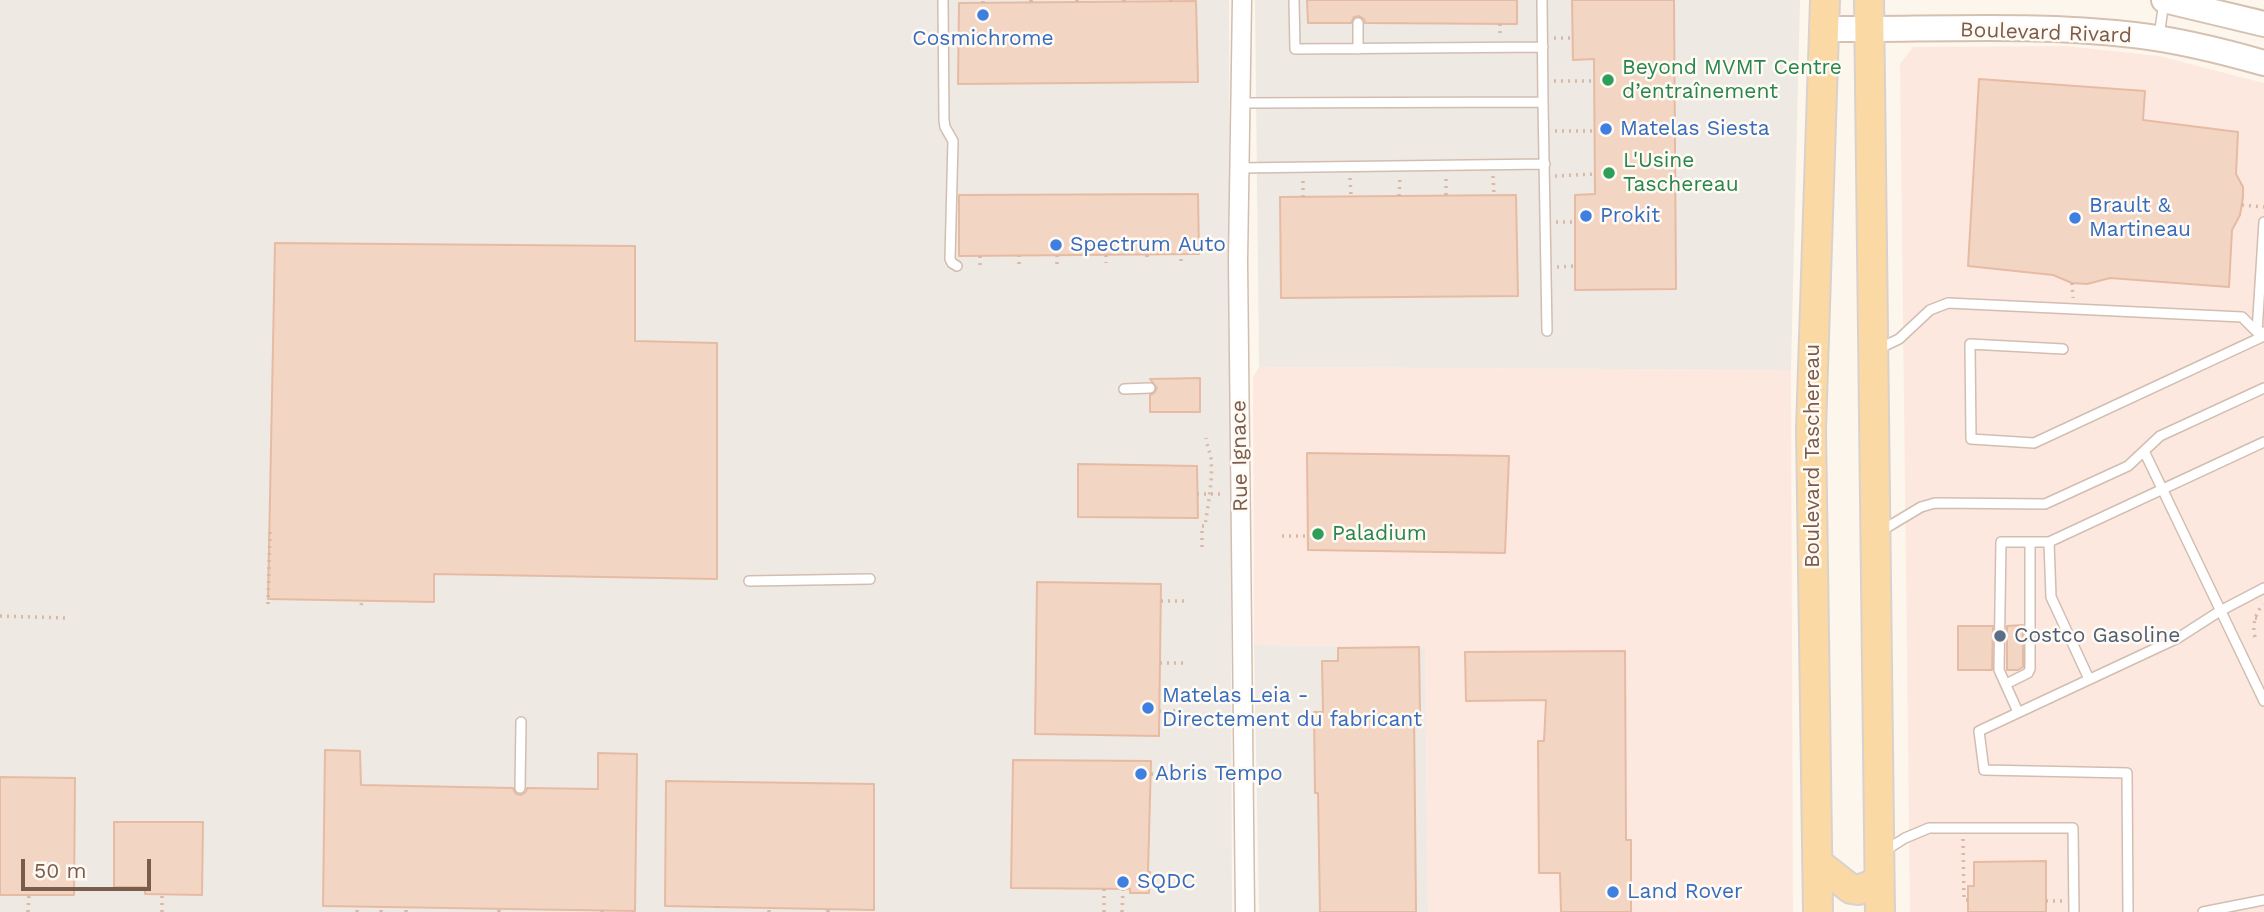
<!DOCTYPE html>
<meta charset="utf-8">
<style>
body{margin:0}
#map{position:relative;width:2264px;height:912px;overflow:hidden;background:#fdf6ec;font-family:"Work Sans",sans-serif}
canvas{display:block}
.scale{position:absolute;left:21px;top:859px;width:130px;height:32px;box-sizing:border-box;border:4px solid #7a5c4d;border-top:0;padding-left:9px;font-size:21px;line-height:24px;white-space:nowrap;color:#7a5c4d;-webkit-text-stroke:5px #fffaf3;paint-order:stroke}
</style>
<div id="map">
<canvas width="2264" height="912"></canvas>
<div class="scale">50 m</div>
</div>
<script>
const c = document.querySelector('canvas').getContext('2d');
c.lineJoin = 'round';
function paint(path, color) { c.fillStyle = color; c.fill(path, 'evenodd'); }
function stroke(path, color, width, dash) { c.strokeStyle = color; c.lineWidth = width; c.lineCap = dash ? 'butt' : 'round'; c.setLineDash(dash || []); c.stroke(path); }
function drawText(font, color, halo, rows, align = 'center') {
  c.font = font + ' "Work Sans",sans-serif'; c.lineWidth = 5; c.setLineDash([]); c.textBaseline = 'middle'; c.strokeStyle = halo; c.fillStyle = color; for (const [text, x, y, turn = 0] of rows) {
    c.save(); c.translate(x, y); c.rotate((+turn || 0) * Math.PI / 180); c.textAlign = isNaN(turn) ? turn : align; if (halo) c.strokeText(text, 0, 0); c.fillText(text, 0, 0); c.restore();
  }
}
paint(new Path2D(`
 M2065,46L2159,56L2264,83V912H1910L1900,64L1913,47Z
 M1259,367L1791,370L1793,912H1428L1425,647L1254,645L1253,377Z`), '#fde8e0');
paint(new Path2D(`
 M0,0H1229L1232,912H0Z
 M1255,0H1800L1791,370L1259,367Z
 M1254,645L1425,647L1428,912H1259Z`), '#efe9e4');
const building = new Path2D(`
 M1307,0H1517V24L1365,23L1364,19L1359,16L1354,17L1351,23H1308Z
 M1572,0H1674L1676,289L1575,290V195L1595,194L1594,59L1573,60Z
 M1196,1L1198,82L958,84L959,3Z
 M1979,79L2145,91L2143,120L2238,132L2236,174L2243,187V197L2240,215L2232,230L2229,287L2110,278L2087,284L2072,283L2053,275L1968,266Z
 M1198,194L1199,254L959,256V195Z
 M1516,195L1518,296L1281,298L1280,197Z
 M275,243L635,246V341L717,343V579L434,574V602L268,599Z
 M1200,378V412H1150V395L1154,393L1157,388L1150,379Z
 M1307,453L1509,456L1505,553L1308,550Z
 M1078,464L1197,466L1198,518L1078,517Z
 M1037,582L1161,584L1159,736L1035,734Z
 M2023,625V667L2018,670H2007V626Z
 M1958,626H1993L1992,670H1958Z
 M1419,647L1420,711H1414L1416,912H1320L1318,793H1315L1314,712H1323L1322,661H1338V648Z
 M1625,651L1626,840H1631V912H1561L1560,873H1539L1538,741H1544L1546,700L1466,701L1465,652Z
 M325,750L360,751L361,785L513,788L516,794L521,795L526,792L527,788L598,789V753L637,754L635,911L323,906Z
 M1013,760L1151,761L1148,872H1150L1149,893H1130V889L1011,888Z
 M0,777L75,778L74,895H0Z
 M666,781L874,784V910L665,906Z
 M114,822H203L202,895L145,894V887H114Z
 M2046,861V912H1968V886H1974V862Z`);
paint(building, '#f3d5c3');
stroke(building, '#e6bba3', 2);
const lane = new Path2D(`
 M943,0L944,120L945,127L953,141L950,259L952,263L957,266
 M1294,0L1295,49L1543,47
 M1542,0L1543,102
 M2159,36L2164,2
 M1358,49V23
 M1240,103L1543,102L1547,331
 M1239,168L1545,164
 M2257,332L2264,222
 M1878,349L1899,339L1930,310L1948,303L2242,317L2257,332H2264
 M2063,349L1970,344L1971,439L2034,443L2264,336
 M1124,389L1150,388
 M2144,451L2264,701
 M1881,531L1921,507L1935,503L2045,504L2128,466L2160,436L2264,388
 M749,581L870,579
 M2089,679L2051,597L2049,542L2264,442
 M2006,684L2028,673L2030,669V542
 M2018,712L1999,670L2001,542H2049
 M520,788L521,722
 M1883,852L1905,838L1929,828H2073L2074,912
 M2128,912L2127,773L1984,770L1979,731L2178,638L2220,611L2264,588
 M2203,912L2264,900`);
const street = new Path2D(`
 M1242,0L1238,261L1245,912`);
const secondary = new Path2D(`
 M2164,0L2264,24
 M1824,29C1927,30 2032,23 2134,35C2178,40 2222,51 2264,63`);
const primary = new Path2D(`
 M1869,0L1880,912
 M1818,863L1851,889L1858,890L1879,882
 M1818,912L1811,429L1825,0`);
stroke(lane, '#d1beb0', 12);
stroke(street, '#d1beb0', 21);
stroke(secondary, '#d6c0b0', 28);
stroke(primary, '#dad1cd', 32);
stroke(new Path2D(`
 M1031,0V3
 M1077,0V2
 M1124,0V2
 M1171,0V2
 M983,3V0
 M1500,24V36
 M1554,38H1573
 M1554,81H1594
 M1555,131H1595
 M1493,176L1494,195
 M1555,176L1595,174
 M1350,178L1351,196
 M1446,195V176
 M1399,196L1400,177
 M1303,197V178
 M2242,205L2264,207
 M1556,222H1575
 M1106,255V263
 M1147,255V262
 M980,256V265
 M1181,261V255
 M1019,264V256
 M1057,264V256
 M1557,267L1575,266
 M2072,283L2073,298
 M1197,494H1223
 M1282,536H1308
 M1202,547V526H1205C1208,504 1213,481 1211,459C1210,452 1207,446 1206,438
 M1161,601H1186
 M268,604L270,531
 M361,605L362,601
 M0,616L65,618
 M2255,618L2262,619
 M2255,637C2252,624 2255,615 2263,604
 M1160,663H1185
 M1159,711H1184
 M1151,774L1176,773
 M1963,839L1964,900H1968
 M2046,901H2062
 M717,906V912
 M602,910V912
 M28,912L29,895
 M162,912V895
 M357,912V907
 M381,912V907
 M406,912V908
 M499,912V909
 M769,912V908
 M828,912V909
 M1104,912V889
 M1122,912L1123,889`), '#d9b8a5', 3.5, [2, 5]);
stroke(lane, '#fff', 9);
stroke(street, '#fff', 18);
stroke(secondary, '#fff', 24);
stroke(primary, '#fbd9a5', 28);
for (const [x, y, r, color] of [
 [983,15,7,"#3f7fe0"],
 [1608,80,7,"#2e9e5b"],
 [1606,129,7,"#3f7fe0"],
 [1609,173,7,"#2e9e5b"],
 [1586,216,7,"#3f7fe0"],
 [2075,218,7,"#3f7fe0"],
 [1056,245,7,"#3f7fe0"],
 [1318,534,7,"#2e9e5b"],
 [2000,636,7,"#5c6f8a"],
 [1148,708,7,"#3f7fe0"],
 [1141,774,7,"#3f7fe0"],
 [1123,882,7,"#3f7fe0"],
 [1613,892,7,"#3f7fe0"]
]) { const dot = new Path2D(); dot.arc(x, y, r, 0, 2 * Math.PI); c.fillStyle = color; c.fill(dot); stroke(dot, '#fffaf3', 2.5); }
drawText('21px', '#7a5c4d', '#fffaf3', [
 ["Boulevard Rivard",2046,33,2],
 ["Rue Ignace",1240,456,-91],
 ["Boulevard Taschereau",1813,456,-90]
]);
drawText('21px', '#366cbe', '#fffaf3', [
 ["Cosmichrome",983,39,"center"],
 ["Matelas Siesta",1620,129],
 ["Brault &",2089,206],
 ["Martineau",2089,230],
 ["Prokit",1600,216],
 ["Spectrum Auto",1070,245],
 ["Matelas Leia -",1162,696],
 ["Directement du fabricant",1162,720],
 ["Abris Tempo",1155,774],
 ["SQDC",1137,882],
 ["Land Rover",1627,892]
], 'left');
drawText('21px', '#27864d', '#fffaf3', [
 ["Beyond MVMT Centre",1622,68],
 ["d’entraînement",1622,92],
 ["L'Usine",1623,161],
 ["Taschereau",1623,185],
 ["Paladium",1332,534]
], 'left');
drawText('21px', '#4e5e75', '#fffaf3', [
 ["Costco Gasoline",2014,636]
], 'left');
</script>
